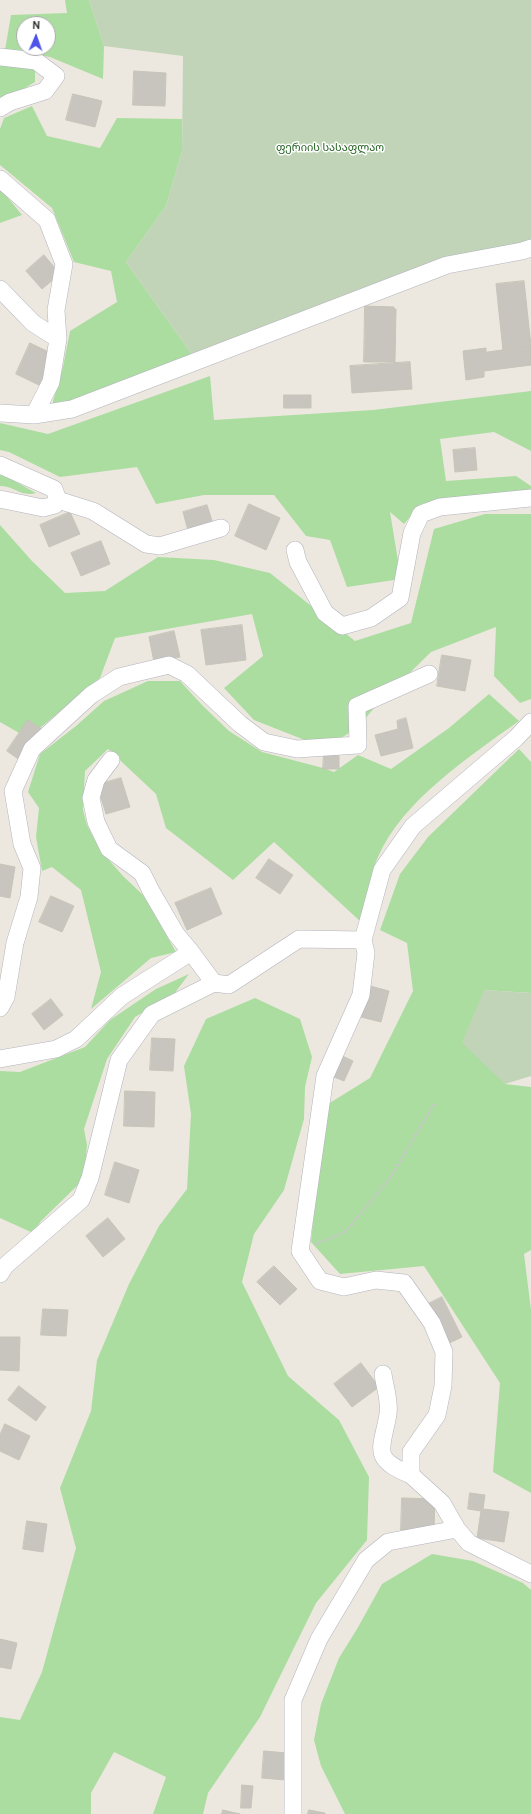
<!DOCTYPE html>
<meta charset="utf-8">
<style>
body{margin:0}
#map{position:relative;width:531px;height:1814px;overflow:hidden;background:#ece8df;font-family:Cabin,sans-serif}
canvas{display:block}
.north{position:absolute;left:16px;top:16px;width:40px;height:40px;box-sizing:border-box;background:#fff;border:1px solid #aaa;border-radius:50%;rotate:2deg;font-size:11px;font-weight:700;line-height:16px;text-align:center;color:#2b2b2b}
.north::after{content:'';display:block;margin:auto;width:14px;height:18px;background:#4d52ea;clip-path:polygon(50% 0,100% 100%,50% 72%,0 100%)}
</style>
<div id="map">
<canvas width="531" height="1814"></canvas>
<div class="north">N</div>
</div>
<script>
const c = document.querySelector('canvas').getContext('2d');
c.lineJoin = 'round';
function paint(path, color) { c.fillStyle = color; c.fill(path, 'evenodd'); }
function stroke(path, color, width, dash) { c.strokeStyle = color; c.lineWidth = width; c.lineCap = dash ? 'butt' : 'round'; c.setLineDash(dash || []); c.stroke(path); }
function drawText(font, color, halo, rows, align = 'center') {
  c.font = font + ' Cabin,"Noto Sans Georgian",sans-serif'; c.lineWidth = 3; c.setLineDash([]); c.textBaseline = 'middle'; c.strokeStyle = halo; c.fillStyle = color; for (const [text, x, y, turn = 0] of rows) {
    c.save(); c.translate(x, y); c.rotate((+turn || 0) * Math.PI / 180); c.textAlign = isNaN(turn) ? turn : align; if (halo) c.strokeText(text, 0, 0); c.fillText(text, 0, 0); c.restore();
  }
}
paint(new Path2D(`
 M65,0H89L104,46L103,79L50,57L5,50L11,15L67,13ZM24,24H48V48H24Z
 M0,62L35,70V82L0,103Z
 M32,106L47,136L100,148L117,118L182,119V151L166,206L126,262L196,360L53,409V401L63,367L70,331L117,302L111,271L74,262L52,208L0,165V129L4,118Z
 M0,188L22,215L0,223Z
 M210,376L214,420L373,410L531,391V451L494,432L440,439L446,481L516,476L531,486V490L421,504L404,524L390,512L401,579L347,587L330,540L306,536L274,495H204L156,504L137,467L60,477L9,452L0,450V423L48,434Z
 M0,473L36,493C20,497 15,486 0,486Z
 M485,514H531V699L520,703L494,676L496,627L431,652L375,707L357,728L325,748L254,720L224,688L263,656L252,614L115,638L100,678L28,738L0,722V525L32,561L65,593L105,591L158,557L214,560L270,573L355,641L411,623L434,529Z
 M148,681H180L202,705L229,731L262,752L323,768L334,772L358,755L391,769L449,728L489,694L519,721C470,756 402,801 378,857C370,874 366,904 361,922L274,842L233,880L166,828L156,794L108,749L85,771L83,810L87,825L100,850L123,876L144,896L176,952L151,958L91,1009L101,972L81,890L52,867L42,871L36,837L39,808L28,792L40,754L76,726L104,701Z
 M519,749L531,762V993L484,990L505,1084L531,1087V1250L524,1254L531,1310V1493L493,1472L500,1383L424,1266L340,1274L311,1242L319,1162L328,1104L370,1078L413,991L407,943L380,930L400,874L428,837Z
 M189,974L174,994L135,1017L107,1059L84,1129L87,1145L84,1179L41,1221L33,1233L0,1218V1071L20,1072L85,1047L110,1020L156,989Z
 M255,998L300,1019L312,1057L305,1087L304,1119L284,1190L254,1234L242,1282L288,1376L339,1420L369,1477L367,1540L316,1603L260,1717L208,1793L203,1814H153L166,1777L114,1752L91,1793V1814H0V1717L20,1720L42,1672L76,1548L60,1488L91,1411L97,1360L129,1284L159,1226L187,1189L191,1114L184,1066L206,1019Z
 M432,1554L473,1561L523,1583L531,1590V1814H345L321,1766L314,1740L321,1704L339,1658L357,1629L382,1584Z`), '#abdda0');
paint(new Path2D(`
 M89,0H531V246L446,262L196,360L126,262L166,206L182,151L183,56L104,46Z
 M484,990L531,993V1076L505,1084L462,1043Z`), '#c1d4b7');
const building = new Path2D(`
 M134,71L166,73L165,106L133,105Z
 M73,94L102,101L95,127L66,120Z
 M44,255L60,274L42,289L26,271Z
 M524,281L531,346L503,350L496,284Z
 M365,306L394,307V309H396L395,362H364Z
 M30,343L53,354L39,385L16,374Z
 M531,346V365L484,371V377L466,380L463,351L486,348V352Z
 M410,362L412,389L352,393L350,366Z
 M284,395H311V408H284Z
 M475,448L477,470L455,472L453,450Z
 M249,504L280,518L266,550L235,536Z
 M207,505L214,527L189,534L183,512Z
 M70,512L80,534L49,547L40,525Z
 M101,541L110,564L81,576L71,553Z
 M242,625L246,660L206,665L201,630Z
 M174,631L180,657L154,662L149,637Z
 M442,655L471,660L465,691L437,686Z
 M406,718L413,748L381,756L375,735L398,729L397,721Z
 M28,720L42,729L21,761L7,751Z
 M324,755L339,756V769H323Z
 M121,778L130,807L106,814L97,785Z
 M269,859L293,875L280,894L256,878Z
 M0,864L15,867L10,898L0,896Z
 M211,888L222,914L187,930L175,903Z
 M51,896L74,906L62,932L39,922Z
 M370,986L389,991L381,1022L361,1017Z
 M51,999L63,1015L44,1030L32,1014Z
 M152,1038L175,1039L173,1071L150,1070Z
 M338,1054L353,1061L344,1081L329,1075Z
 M125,1091L155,1092L154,1127L124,1126Z
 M115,1162L139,1170L129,1203L105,1195Z
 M108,1218L125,1239L103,1257L86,1236Z
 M274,1266L297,1289L280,1305L257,1282Z
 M442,1297L462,1337L443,1346L424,1306Z
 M43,1309L68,1310L66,1336L41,1335Z
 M0,1337H20L19,1371L0,1370Z
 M361,1363L379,1387L352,1407L334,1384Z
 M19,1386L46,1407L36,1421L8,1400Z
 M5,1424L30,1436L19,1460L0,1451V1435Z
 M470,1493L485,1495L483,1509L509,1512L504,1542L477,1538L481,1511L468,1509Z
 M402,1498L435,1499L434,1531L401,1530Z
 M27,1521L47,1524L43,1552L23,1549Z
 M0,1639L17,1643L11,1669L0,1667Z
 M264,1751L287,1753L285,1780L262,1778Z
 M242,1785L253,1786L251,1808H241Z
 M223,1810L240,1814H222Z
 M309,1810L325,1813V1814H308Z`);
paint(building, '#c7c5be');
stroke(building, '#c7c4b8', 1);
const minor = new Path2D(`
 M0,57L36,61L56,76L45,91L10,102L0,108
 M0,179L47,220L64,264L56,310L58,339L51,382L34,415
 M0,289L33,323L58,339
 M0,413L34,415L72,409L447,265L522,251L531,248
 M0,465L54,489L58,500L55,505L43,508L0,499
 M58,500L93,511L146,544L160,546L221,528
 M295,550L298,562L325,613L342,626L371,618L400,598L412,533L421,514L440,507L531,498
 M111,760L96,780L91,798L96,822L109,849L142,873L151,891L176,934L191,952
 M363,940L382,870L413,826L516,738L531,722
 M214,983L229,985L299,939L363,940L366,953L361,995L325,1076L300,1251L320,1281L344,1287L376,1280L404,1283L432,1323L444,1352L443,1386L437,1415L411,1452V1475L442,1503L457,1529L469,1543L531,1574
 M0,1008L6,997L15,943L29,897L32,868L22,844L13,791L32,749L91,695L119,677L169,665L187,674L240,724L264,742L297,749L358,745L357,706L429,674
 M0,1059L56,1049L76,1039L122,996L191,952L214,983L152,1014L119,1060L90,1178L81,1200L5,1266L0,1274
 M383,1374C385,1388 390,1401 388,1414C382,1450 370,1458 411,1475
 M293,1814V1700L319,1639L366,1560L388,1542L457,1529`);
stroke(minor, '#b2b2bd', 18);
stroke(new Path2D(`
 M316,1244L345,1232L390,1178L435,1103`), '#c8c8c8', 2.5, [3, 2]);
stroke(minor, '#fff', 17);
drawText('11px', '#246221', '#fff', [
 ["ფერიის სასაფლაო",330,148]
]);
</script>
